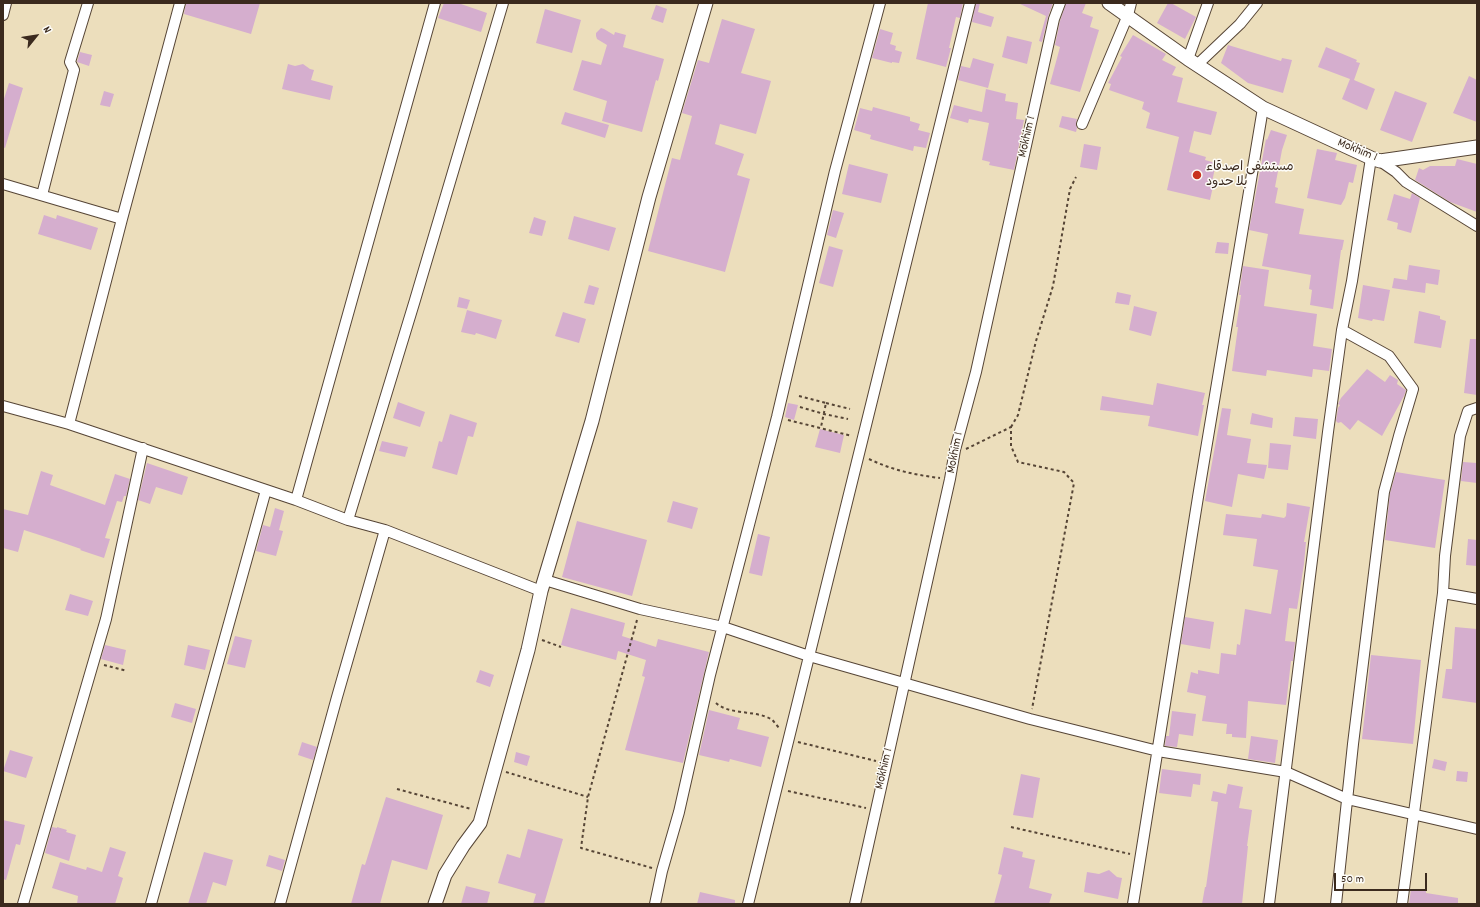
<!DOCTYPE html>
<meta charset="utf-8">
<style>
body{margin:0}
#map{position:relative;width:1480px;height:907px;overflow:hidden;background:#ecdebc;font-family:Dekko,sans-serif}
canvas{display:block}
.frame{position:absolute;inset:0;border:4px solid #3b2a1e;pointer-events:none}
.north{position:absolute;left:16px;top:16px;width:40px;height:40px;-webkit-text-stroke:3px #fdfcf7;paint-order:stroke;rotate:60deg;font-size:11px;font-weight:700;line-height:16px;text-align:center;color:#3b2a1e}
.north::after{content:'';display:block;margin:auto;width:14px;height:18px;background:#3b2a1e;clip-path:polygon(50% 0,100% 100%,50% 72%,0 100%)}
.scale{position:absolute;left:1334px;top:873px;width:93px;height:18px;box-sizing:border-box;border:2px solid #3b2a1e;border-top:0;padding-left:5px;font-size:12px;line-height:14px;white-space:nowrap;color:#3b2a1e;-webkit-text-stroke:3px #fdfcf7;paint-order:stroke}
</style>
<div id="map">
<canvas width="1480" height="907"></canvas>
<div class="frame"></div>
<div class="north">N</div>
<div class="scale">50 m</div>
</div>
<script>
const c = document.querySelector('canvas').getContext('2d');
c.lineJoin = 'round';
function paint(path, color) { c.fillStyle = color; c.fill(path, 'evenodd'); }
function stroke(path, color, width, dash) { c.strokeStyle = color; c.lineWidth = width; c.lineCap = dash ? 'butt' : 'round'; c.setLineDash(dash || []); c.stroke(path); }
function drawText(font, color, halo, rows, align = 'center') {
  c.font = font + ' Dekko,"Playpen Sans Arabic",sans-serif'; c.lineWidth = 3; c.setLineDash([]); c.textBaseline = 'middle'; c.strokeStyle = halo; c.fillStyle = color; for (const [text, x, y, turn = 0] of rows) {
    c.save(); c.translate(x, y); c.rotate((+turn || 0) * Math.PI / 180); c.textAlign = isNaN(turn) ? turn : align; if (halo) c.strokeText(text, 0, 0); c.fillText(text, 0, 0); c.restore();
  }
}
paint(new Path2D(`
 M186,3H260L251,34L184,14Z
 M444,3H458L487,13L481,32L438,18Z
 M928,3H963L960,18L956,17L949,48H951L946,67L916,59Z
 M976,3H980L978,12L994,17L991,27L972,22Z
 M1018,3H1053L1048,17L1042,42L1039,41L1046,16Z
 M1066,3H1086L1082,13L1093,17L1090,27L1099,30L1080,92L1050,84L1060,47L1055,45L1060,21Z
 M1168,3H1171L1196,17L1185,39L1157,23Z
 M656,5L667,9L663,23L651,19Z
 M545,9L581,20L572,53L536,43Z
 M722,19L755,29L741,73L771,81L756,134L720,124L715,144L744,154L737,175L750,179L725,272L648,251L672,158L680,160L692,116L682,113L698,60L709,63Z
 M601,28L604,29L614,35L615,32L626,35L623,47L664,59L658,81L656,80L642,132L602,121L607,101L573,90L582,60L601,65L607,45L597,39L596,36V33Z
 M880,29L893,33L890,44L896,46L895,50L902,52L899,63L892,62V63L872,58Z
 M1133,35L1166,54L1162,60L1176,67L1172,75L1183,78L1177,102L1217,112L1211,135L1194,131L1189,152L1206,157L1205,160L1216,163L1212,182H1214L1210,200L1167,190L1179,137L1146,128L1150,113L1142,109L1144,102L1109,90L1111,84L1108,83L1122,57L1120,56Z
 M1007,36L1032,42L1027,64L1002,57Z
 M1228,45L1281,61L1282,58L1292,60L1283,93L1248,83L1221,63Z
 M1326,47L1357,60L1356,62L1360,63L1354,80L1375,89L1367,110L1342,99L1350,79L1318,67Z
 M80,52L92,55L89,66L77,62Z
 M973,58L994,64L988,88L958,80L961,66L970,68Z
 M288,64L295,66L303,64L310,69L314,70L311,80L333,86L330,100L282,89Z
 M1469,76L1477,80V122L1453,113Z
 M9,83L23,88L5,148L3,147V102Z
 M986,89L1006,94L1005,101L1018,103L1016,119L1024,120L1014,170L989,165L990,162L982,160L989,123L969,119L968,123L950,118L954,105L982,112Z
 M104,91L114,94L110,107L100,105Z
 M1395,91L1427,103L1412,142L1380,130Z
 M873,107L910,117V121L920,124L918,130L930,133L926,148L914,146L913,151L870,139L871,135L854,130L860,108L872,111Z
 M565,112L609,125L605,138L561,124Z
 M1062,116L1077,119L1076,124L1077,128L1076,132L1059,127Z
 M1271,130L1287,135L1282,150L1275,187L1278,188L1275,203L1304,209L1299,234L1344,240L1342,250H1341L1333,309L1310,305L1312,290L1309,289L1311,275L1262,266L1268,234L1249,230L1266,139L1267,140Z
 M1084,144L1101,147L1097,170L1080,167Z
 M1317,149L1337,153L1335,160L1357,165L1353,183L1349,182L1345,198L1341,205L1307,198Z
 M1457,159L1477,164V212L1450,202L1415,180L1419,168L1423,170L1430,166H1455Z
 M849,164L888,174L881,203L842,194Z
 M1412,193L1420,198L1411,233L1397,229L1398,223L1387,220L1394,194L1410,199Z
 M833,210L844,213L836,238L827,235Z
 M44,215L56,219L57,215L98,228L91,250L38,234Z
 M574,216L616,228L609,251L568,239Z
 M534,217L546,221L542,236L529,233Z
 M1217,242L1229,243L1228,254L1215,253Z
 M829,246L843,250L833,287L819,283Z
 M1409,265L1440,270L1438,285L1426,283L1425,293L1392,288L1394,278L1407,280Z
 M1243,266L1269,270L1264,306L1317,314L1313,346L1332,349L1329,371L1313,369L1312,377L1267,370L1266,376L1232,371L1238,327H1236L1241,295H1239Z
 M589,285L599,288L594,305L584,303Z
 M1363,285L1390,290L1384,321L1373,319L1372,321L1358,318Z
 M1117,292L1131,295L1129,305L1115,303Z
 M459,297L470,300L467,309L457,307Z
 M1134,306L1157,312L1151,336L1129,330Z
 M467,310L502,320L496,339L476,333L475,335L461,332Z
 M1419,311L1440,316V319L1446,321L1441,348L1414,343Z
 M563,312L586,319L579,343L555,336Z
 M1470,339H1477V395L1464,393Z
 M1367,369L1385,382L1390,375L1398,380L1397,384L1406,390L1404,396L1382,436L1358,420L1350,430L1341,422L1338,423L1336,421L1338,408L1340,405L1338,404L1341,398Z
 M1157,383L1205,393L1202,405H1204L1198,436L1148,426L1150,416L1100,410L1102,396L1153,405Z
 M398,402L425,412L420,427L393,418Z
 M788,403L798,405L794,420L785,417Z
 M1222,408L1231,409L1227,435L1251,439L1247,463L1267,465L1264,479L1238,474L1232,507L1205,501Z
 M1252,413L1273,418L1272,428L1250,424Z
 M450,414L477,423L473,437L468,436L457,475L432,468L439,441L442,442Z
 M1295,417L1318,419L1316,439L1293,436Z
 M820,429L844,435L840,453L815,447Z
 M382,441L408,447L405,457L379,451Z
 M1270,443L1291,445L1288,470L1268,468Z
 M1463,462L1477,463V483L1461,481Z
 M147,463L188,477L182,495L156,487L150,504L138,500Z
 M41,471L53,475L50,485L105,505L115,474L130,479L126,496H124L122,502L117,501L105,538L110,539L104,558L80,550L81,549L55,540L24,530L18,552L3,548V509L28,515Z
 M1396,472L1445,480L1435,548L1385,540L1390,493Z
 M673,501L698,508L692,529L667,522Z
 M1287,503L1310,507L1304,542H1306L1304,564L1297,609L1289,608L1285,641L1295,642L1293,661H1291L1286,705L1248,701L1246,738L1232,737V734H1226L1227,724L1202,721L1206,696L1187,692L1191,672L1198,674V670L1219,674L1221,653L1236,655L1237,644L1240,645L1245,609L1271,614L1278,570L1253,566L1257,539L1223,535L1226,514L1261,518L1262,514L1284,518L1286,516Z
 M275,508L284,511L279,530L283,531L276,556L256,551L263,525L270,527Z
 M577,521L647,540L632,596L562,577Z
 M758,534L770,537L762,576L749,573Z
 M1468,539L1477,540V566L1466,565Z
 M70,594L93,601L88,616L65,610Z
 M571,608L625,623L622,636L656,647L658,639L709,652L683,763L625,750L645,677L642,676L646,660L618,651L616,660L561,645Z
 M1185,617L1214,622L1210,649L1181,644Z
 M1455,627L1477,629V703L1442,698L1446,669H1452Z
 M235,636L252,640L245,668L227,664Z
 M105,645L126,650L123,665L101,659Z
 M188,645L210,650L205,670L184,665Z
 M1371,655L1421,660L1413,744L1362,739Z
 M480,670L494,675L490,687L476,682Z
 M175,703L196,709L192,723L171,717Z
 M709,710L740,718L737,729L769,737L761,767L730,759L729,762L699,755Z
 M1172,711L1196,714L1193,736L1179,734L1177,747L1165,746L1166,736H1169Z
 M1251,736L1278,740L1275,763L1248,759Z
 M302,742L317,747L313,760L298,755Z
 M10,750L33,757L26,778L3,771Z
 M516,752L530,756L527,766L514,762Z
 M1434,759L1447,762L1445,771L1432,768Z
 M1162,769L1201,774L1200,785L1193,784L1191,797L1159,793Z
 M1457,771L1468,772L1467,782L1456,781Z
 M1021,774L1040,778L1033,818L1013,815Z
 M1228,784L1243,787L1239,808L1252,810L1247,846H1248L1242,904H1202L1205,887H1206L1218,802L1211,801L1213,791L1226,794Z
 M386,797L443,815L427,870L392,860L380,904H351L362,864L365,865Z
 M3,820L25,825L20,845L16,844L6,880L3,879Z
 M52,827L57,828V827L67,830L66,832L76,835L69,861L45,853Z
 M528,829L563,839L544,904H533L536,894L498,883L507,854L520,858Z
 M110,847L126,852L118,876L123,878L115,904H77L78,896L52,888L60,862L86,870L87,867L102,872Z
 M1004,847L1023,852L1022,857L1035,860L1029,888L1052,894L1049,904H994L1002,875L998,874Z
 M204,852L233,860L226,886L213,882L206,904H188Z
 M269,855L285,860L282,871L266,866Z
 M1109,870L1117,877L1122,878L1118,899L1084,892L1087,872L1099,874Z
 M466,886L490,892L487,904H461Z
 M1411,889L1426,891V893L1458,898V904H1409Z
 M700,892L735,900V904H697Z`), '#d5aece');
const minor = new Path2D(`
 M3,15L6,3
 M1188,59L1208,3
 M1198,64L1240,24L1257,3
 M1082,124L1128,15L1131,3
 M1380,161L1396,172L1406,182L1477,226
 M3,184L122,219
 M42,195L74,70L70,62L88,3
 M3,406L69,424L296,500L348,520L385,530L541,591
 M69,424L122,219L180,3
 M296,500L435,3
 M348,520L415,300L503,3
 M545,580L640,609L723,627L809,656L1030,719L1158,751L1286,772L1347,799L1477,829
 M1443,593L1477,599
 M23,904L106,619L143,448
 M151,904L266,490
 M280,904L337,697L385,530
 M655,904L662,871L679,812L710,675L777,417L835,171L880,3
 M748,904L970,3
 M855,904L950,479L955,450L976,372L1054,19L1060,3
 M1133,904L1198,497L1263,108
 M1269,904L1328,432L1342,330L1352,281L1371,158
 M1336,904L1353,744L1384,492L1399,436L1413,389L1389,356L1342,330
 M1402,904L1443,593L1445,556L1460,436L1468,411L1477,408`);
const tertiary = new Path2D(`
 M1109,3L1188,59L1263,108L1371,158L1380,161L1477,147
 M435,904L445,875L463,846L480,823L528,650L541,591L592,421L649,197L706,3`);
stroke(minor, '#564536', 12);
stroke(tertiary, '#564536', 15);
stroke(new Path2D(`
 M799,396L826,403L821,427
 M826,403L850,409
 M800,407L824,414L848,419
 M788,420L852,436
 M1011,427L1018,415L1036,341L1053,286L1070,189L1076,177
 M966,449L1011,427V446L1018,462L1064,472L1074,483L1032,709
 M869,459C892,470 915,475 940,478
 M637,620L588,797L581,848L652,868
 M542,640L561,647
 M104,665L127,671
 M716,703C729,715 755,710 771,719C774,721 777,726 780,729
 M798,742L876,761
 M506,772L588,797
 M397,789L471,809
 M788,791L866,808
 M1011,827L1130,854`), '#564536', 2, [3, 3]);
stroke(minor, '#fff', 10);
stroke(tertiary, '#fff', 13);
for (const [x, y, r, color] of [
 [1197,175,5,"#c8321e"]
]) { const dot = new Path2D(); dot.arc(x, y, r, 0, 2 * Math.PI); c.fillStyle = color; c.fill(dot); stroke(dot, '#fdfcf7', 1.5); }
drawText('13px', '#3b2a1e', '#fdfcf7', [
 ["Mokhim 1",1028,137,-77],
 ["Mokhim 1",1357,151,22],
 ["Mokhim 1",956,453,-79],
 ["Mokhim 1",885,769,-77]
]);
drawText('13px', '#3b2a1e', '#fdfcf7', [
 ["مستشفى اصدقاء",1206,168],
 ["بلا حدود",1206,183]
], 'left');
</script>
